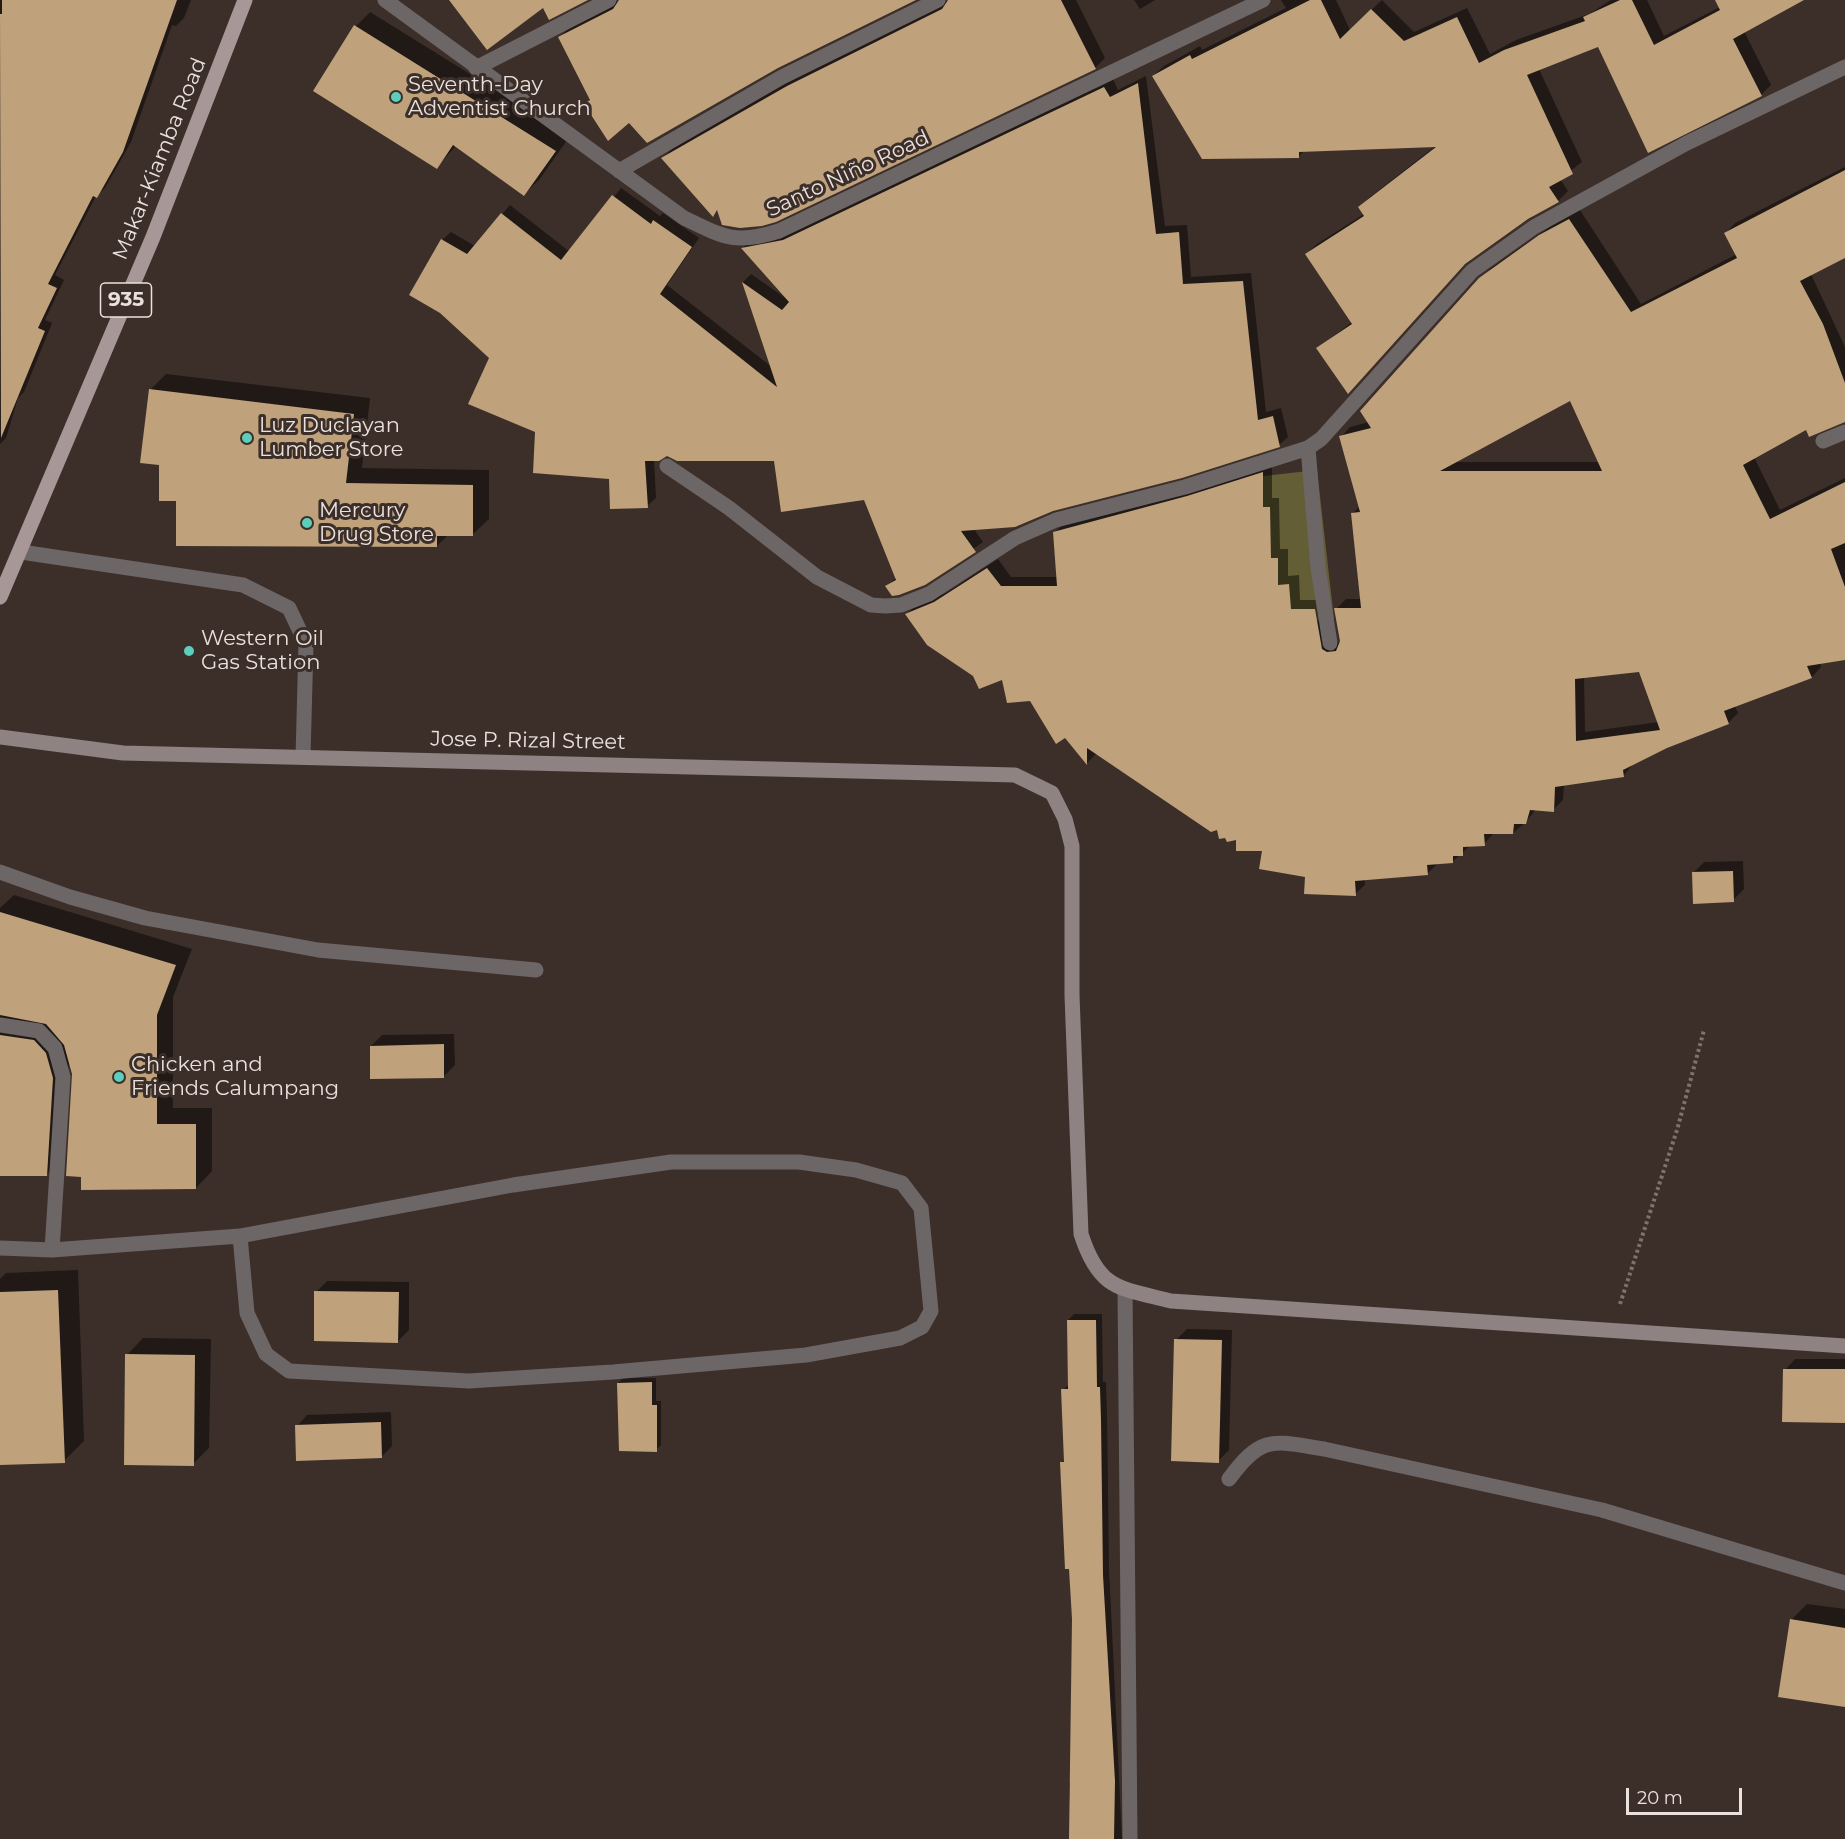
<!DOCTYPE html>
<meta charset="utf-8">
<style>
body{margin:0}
#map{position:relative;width:1845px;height:1839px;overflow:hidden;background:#3c2f2a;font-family:Montserrat,sans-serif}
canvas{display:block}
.scale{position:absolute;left:1626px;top:1788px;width:116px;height:27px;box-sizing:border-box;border:3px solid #eae1dd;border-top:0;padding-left:8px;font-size:18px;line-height:21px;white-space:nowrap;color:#eae1dd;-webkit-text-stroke:4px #3c2f2a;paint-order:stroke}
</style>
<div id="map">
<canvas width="1845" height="1839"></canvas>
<div class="scale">20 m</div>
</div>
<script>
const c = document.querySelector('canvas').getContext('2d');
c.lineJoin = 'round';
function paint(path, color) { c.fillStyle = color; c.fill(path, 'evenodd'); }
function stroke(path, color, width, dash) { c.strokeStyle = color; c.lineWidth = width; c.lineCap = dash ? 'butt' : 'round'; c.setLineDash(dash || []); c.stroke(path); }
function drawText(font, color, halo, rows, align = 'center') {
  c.font = font + ' Montserrat,sans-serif'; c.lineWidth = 6; c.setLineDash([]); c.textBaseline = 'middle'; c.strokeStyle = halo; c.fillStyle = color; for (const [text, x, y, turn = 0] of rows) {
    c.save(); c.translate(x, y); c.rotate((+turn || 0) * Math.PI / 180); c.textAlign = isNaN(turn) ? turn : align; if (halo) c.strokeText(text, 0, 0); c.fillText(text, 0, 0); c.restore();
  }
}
paint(new Path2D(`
 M1317,470L1334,619L1272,626L1255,477Z`), '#645e36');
paint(new Path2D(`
 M0,0H191L184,18L176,26L172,25L131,142L105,188L96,196L55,275L64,280L45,320L52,323L24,392L18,398L6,438L0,444Z
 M620,0H913L629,121L586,104L591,98L560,37L570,27Z
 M949,0H1076L1105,58L1095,68L718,209L713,215L663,158L673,148L798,76Z
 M1134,0H1155L1140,9Z
 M1281,0H1336L1350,30L1382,0L1414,32L1467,8L1490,54L1516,40L1589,14L1611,0H1647L1664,36L1720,7L1717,0H1786L1744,31L1771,85L1761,95L1599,45L1539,69L1582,162L1560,179L1568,191L1558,201L1318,348L1352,322L1306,254L1317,244L1364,214L1359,208L1370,197L1437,145L1304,151L1298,157L1153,76L1164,66L1200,46L1202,50L1286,8Z
 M370,12L570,136L539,180L524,194L456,146L437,167L356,26Z
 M1146,76L1165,226L1187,225L1191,277L1251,273L1266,412L1281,408L1288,437L1279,445L974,529L983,542L924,584L887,586L897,577L865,498L775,460L667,455L654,460L656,498L647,506L610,478L537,431L490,357L442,240L451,232L475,246L510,205L570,252L621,188L660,216L663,213L699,238L667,285L773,368L743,282L751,274L787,299L743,248L751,240L1113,79L1118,90Z
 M1845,167V256L1811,274L1845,347V420L1807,428L1754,457L1780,510L1845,478V659L1820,663L1821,667L1812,677L1735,706L1738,713L1728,723L1666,747L1633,764L1624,775L1564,784L1563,800L1553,810L1536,809L1525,823L1513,833H1494L1484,844L1471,845L1452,862L1437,864L1427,874L1365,879V885L1355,894L1307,876L1264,850L1218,828L1097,753L1087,763L1031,699L1003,678L975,675L907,614L917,604L946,593L998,559L1011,577H1058L1055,532L1065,523L1272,464V498H1279L1280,549H1288V576L1299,575L1300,600H1324L1331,639L1341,643L1336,609L1346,599H1361L1353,513L1360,506L1341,437L1350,427L1369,422L1490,269L1551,226L1580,210L1641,304L1737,254L1726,233L1735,223ZM1571,398L1599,462H1453ZM1640,670L1659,722L1585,732L1584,677Z
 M166,374L370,398L362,468L489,470V519L472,535H448L437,546L177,499L150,390Z
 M1743,861L1744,889L1733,900L1693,873L1704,862Z
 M14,895L192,949L173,997V1108H212V1171L196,1188L74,1077L69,1060L63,1158L46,1175H0V908Z
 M454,1034L455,1065L444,1076L371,1046L382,1035Z
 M78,1270L84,1441L64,1461L0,1463V1279L6,1273Z
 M327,1281L409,1282V1330L398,1341L316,1292Z
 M1074,1314H1102L1103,1382H1106L1107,1413L1109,1568L1122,1839H1070L1069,1783L1073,1779V1619L1062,1463L1066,1458L1063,1390L1069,1384L1068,1320Z
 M1187,1329L1232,1330L1229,1450L1218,1461L1176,1340Z
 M143,1338L211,1339L209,1448L193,1464L127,1355Z
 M1795,1359H1845V1422L1785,1370Z
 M623,1378H656V1401H661V1445L656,1450L618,1383Z
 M391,1412L392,1446L381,1457L297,1426L307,1415Z
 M1807,1604L1845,1609V1705L1791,1620Z`), '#0007');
paint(new Path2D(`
 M2,0H177L123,152L97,198L93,196L48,284L57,288L38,328L45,331L1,438L0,14H2Z
 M449,0H588L549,20L543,8L487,50Z
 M619,0H916L778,68L647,143L629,123L608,141L584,104L590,100L558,37L613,9Z
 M948,0H1061L1096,69L776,222L762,226L740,228L722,225L717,210L713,217L661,158L787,86L942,9Z
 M1310,0H1321L1340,39L1371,9L1404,41L1457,17L1479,63L1504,50L1585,21L1583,17L1620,0H1632L1654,45L1720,10L1715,0H1804L1733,39L1762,96L1648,153L1598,47L1527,75L1573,174L1549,187L1559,202L1528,219L1465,264L1348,394L1316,348L1352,324L1305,254L1364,216L1358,207L1436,147L1299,152V158L1202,159L1152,76L1190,55L1192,59Z
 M354,25L556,151L524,196L453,145L437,169L313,91Z
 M1138,83L1156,234L1179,232L1183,284L1243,281L1258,420L1273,416L1280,447L1182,478L1053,511L1015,527L961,531L976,552L925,585L899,595L892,596L885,586L896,580L864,500L781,512L774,461H677L667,456L659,461H645L648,508L610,509L609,479L533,473L535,432L468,404L489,358L440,313L409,295L441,239L467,254L501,213L561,260L612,195L651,224L653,220L692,247L660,294L777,387L742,282L782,310L789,302L741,248L783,240L1104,87L1110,97Z
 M1845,170V258L1800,281L1823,324L1845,383V422L1809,437L1806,430L1743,465L1770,519L1845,482V543L1831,549L1845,587V660L1807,666L1812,678L1724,711L1729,724L1667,748L1623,770L1624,777L1555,787L1554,812L1530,810L1526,824H1514L1513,834H1484L1485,846L1463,847V856H1453V863L1427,865L1428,875L1355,881L1356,896L1304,894L1305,877L1259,869L1262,851H1236V840L1227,842L1225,838L1219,839L1217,830L1211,832L1087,748V765L1065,738L1056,744L1030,701L1007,703L1002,680L979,689L973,676L927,645L905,614L934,602L987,568L1001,586H1057L1053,532L1187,496L1263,472V507H1270L1271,558H1278V585L1289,584L1291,609H1315L1322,649L1327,652L1336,651L1340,641L1334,608H1361L1351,513L1360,512L1339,436L1371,428L1360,411L1479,278L1539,235L1569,219L1631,312L1737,258L1724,233ZM1570,401L1602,471H1440ZM1639,672L1660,730L1576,741L1575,679Z
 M149,389L354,414L346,483L473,485V536H437V547L176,546V501H159V465L140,463Z
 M1733,871L1734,902L1693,904L1692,872Z
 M0,912L176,965L157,1015V1124H196V1189L81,1190V1177L66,1176L72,1074L64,1045L46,1024L0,1015Z
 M0,1035L34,1040L46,1053L53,1078L47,1176H0Z
 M444,1044V1078L370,1079V1046Z
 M58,1290L65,1463L0,1465V1292Z
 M314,1291L399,1292L398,1343L314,1341Z
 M1067,1320H1096L1097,1387H1100L1101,1420L1103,1575L1115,1781L1114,1839H1069L1072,1619L1069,1569H1065L1060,1462H1064L1061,1389H1068Z
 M1174,1339L1222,1340L1219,1463L1171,1461Z
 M125,1354L195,1355L194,1466L124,1465Z
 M1783,1369H1845V1423L1782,1422Z
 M652,1382V1405H657V1452L619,1451L617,1383Z
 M381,1422L382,1458L296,1461L295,1425Z
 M1790,1619L1845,1628V1707L1778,1697Z`), '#bfa17b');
stroke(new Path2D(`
 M1620,1304L1677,1130L1704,1030`), '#7d726d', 4, [3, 3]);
stroke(new Path2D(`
 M21,552L243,585L289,608L306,644L303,757
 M0,872L70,897L145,918L318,950L536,970
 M0,1025L39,1031L55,1048L63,1077L52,1250
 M0,1248L52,1250L240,1236L513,1185L671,1162H799L856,1170L902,1183L921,1208L931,1311L922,1327L900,1338L806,1355L613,1372L469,1381L289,1371L266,1354L247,1313L240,1236
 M1229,1479C1262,1434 1273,1441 1324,1449L1602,1510L1845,1583`), '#6d6666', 15);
stroke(new Path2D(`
 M385,0L684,218C723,237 735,245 779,231L1263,0
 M476,68L609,0
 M619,171L782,77L938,0
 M1823,441L1845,432
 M1308,448L1318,568L1330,643
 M667,466L729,508L817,577L871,605L885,606L901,605L929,594L1015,538L1056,520L1185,487L1308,448L1321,439L1472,271L1534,227L1687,143L1845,67
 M1125,1289L1130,1839`), '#6d6666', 15);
stroke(new Path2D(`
 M0,737L123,753L1015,775L1052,793L1065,819L1072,846V995L1081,1234C1099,1290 1119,1288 1171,1301L1845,1346`), '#8e8282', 15);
stroke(new Path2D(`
 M0,597L153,237L245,0`), '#a79897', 15);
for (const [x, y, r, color] of [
 [396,97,6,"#5bcebc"],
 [247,438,6,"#5bcebc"],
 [307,523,6,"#5bcebc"],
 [189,651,6,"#5bcebc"],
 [119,1077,6,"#5bcebc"]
]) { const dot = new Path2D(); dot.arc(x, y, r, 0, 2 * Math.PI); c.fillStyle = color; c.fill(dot); stroke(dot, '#3c2f2a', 2); }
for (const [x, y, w] of [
 [126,300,51]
]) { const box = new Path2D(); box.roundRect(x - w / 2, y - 17, w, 34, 4.5); c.fillStyle = '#3c2f2a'; c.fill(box); stroke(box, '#eae1dd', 1.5); }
drawText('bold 20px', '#eae1dd', null, [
 ["935",126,300]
]);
drawText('21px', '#eae1dd', '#3c2f2a', [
 ["Seventh-Day",408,85],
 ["Adventist Church",408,109],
 ["Luz Duclayan",259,426],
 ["Lumber Store",259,450],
 ["Mercury",319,511],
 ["Drug Store",319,535],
 ["Western Oil",201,639],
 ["Gas Station",201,663],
 ["Chicken and",131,1065],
 ["Friends Calumpang",131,1089]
], 'left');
drawText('21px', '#eae1dd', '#3c2f2a', [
 ["Makar-Kiamba Road",160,159,-68],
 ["Santo Niño Road",848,174,-25],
 ["Jose P. Rizal Street",528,741,1]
]);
</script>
